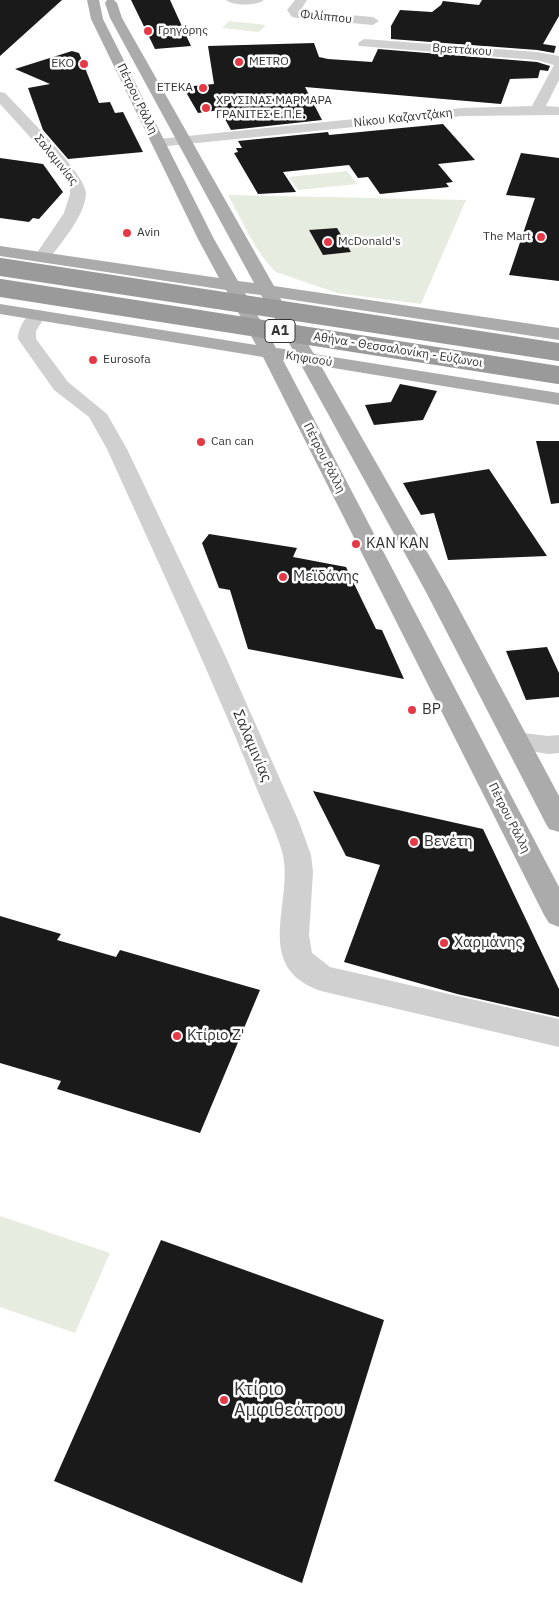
<!DOCTYPE html>
<meta charset="utf-8">
<style>
body{margin:0}
canvas{display:block;background:#fff}
</style>
<canvas width="559" height="1611"></canvas>
<script>
const c = document.querySelector('canvas').getContext('2d');
c.lineJoin = 'round';
function paint(path, color) { c.fillStyle = color; c.fill(path, 'evenodd'); }
function stroke(path, color, width, dash) { c.strokeStyle = color; c.lineWidth = width; c.lineCap = dash ? 'butt' : 'round'; c.setLineDash(dash || []); c.stroke(path); }
function drawText(font, color, halo, rows, align = 'center') {
  c.font = font + ' "IBM Plex Sans",sans-serif'; c.lineWidth = 5; c.setLineDash([]); c.textBaseline = 'middle'; c.strokeStyle = halo; c.fillStyle = color; for (const [text, x, y, turn = 0] of rows) {
    c.save(); c.translate(x, y); c.rotate((+turn || 0) * Math.PI / 180); c.textAlign = isNaN(turn) ? turn : align; if (halo) c.strokeText(text, 0, 0); c.fillText(text, 0, 0); c.restore();
  }
}
paint(new Path2D(`
 M229,21L266,25L259,32L222,28Z
 M347,171L357,184L298,190L289,177Z
 M228,195L466,200L421,304L337,293L276,272C255,252 242,220 228,195Z
 M0,1216L110,1253L75,1333L0,1307Z`), '#e6ecdf');
paint(new Path2D(`
 M0,0H62L0,56Z
 M131,0H170L191,46L155,49Z
 M482,0H559V16L543,44L556,46L554,53L537,50L391,39V26L400,10L432,12L441,5L443,1L479,5Z
 M314,43L319,57L328,59L372,62L378,49L537,62L550,66L548,71L540,70L538,78L510,79L501,104L305,87L322,120L231,130L220,110L198,113L183,87L214,84L208,46Z
 M72,51L79,53L99,103L110,102L115,113L123,112L143,152L68,159L43,130L28,88L50,84L15,69Z
 M443,124L475,160L438,164L453,182L446,183L449,187L380,194L368,177L358,178L349,165L283,172L296,192L258,194L234,153L238,152L236,148H242L238,141L328,132L329,135Z
 M521,153L559,158V281L509,275L535,198L506,195Z
 M0,158L43,164L63,192L39,219L33,218L29,222L0,218Z
 M337,228L351,252L323,255L309,230Z
 M400,384L437,391L423,420L374,425L365,405L391,402Z
 M536,441H559V503L551,504Z
 M489,469L547,556L448,560L434,513L421,515L403,483Z
 M209,534L297,548L293,557L346,567L376,629L382,630L404,679L248,649L230,590L219,588L202,543Z
 M547,647L559,673V697L526,700L506,651Z
 M313,791L483,829L559,989V1017L457,994L344,962L380,865L346,856Z
 M0,916L61,934L57,940L116,957L120,950L260,990L200,1133L57,1089L61,1081L0,1063Z
 M161,1240L384,1320L302,1583L54,1481Z`), '#1a1a1a');
paint(new Path2D(`
 M226,0H264C257,6 233,6 226,0Z
 M295,0H307L300,11L373,17L379,21L373,25L296,18L292,17L287,10Z
 M364,39L537,52L559,56V80L546,106L559,107V115L462,116L158,147L153,146L151,143L153,140L158,139L462,108L532,106L554,65L537,60L359,46L358,43Z
 M0,92L5,93C20,109 88,176 86,194C84,218 61,242 48,261H36L34,257L64,213L70,194V186L50,159L0,104Z
 M37,310L43,311L46,315L36,331V339L68,382L107,414L127,449L224,653L299,822L311,855L313,872L309,935L312,953L330,967L559,1019V1047L321,991C252,967 293,905 283,855C279,839 271,822 264,806C254,783 245,759 235,736C194,639 150,544 107,449L89,417L54,390L18,339C18,328 24,320 31,311Z
 M516,732L548,736L559,735V753L548,754L507,747L503,741L507,735Z`), '#d0d0d0');
paint(new Path2D(`
 M87,0H99L103,19L214,239L238,281L254,283L110,18L105,3L107,0H114L117,3L122,18L274,286L559,328V340L280,298L314,354L559,393V405L321,366L450,592L559,796V832L549,829L545,822L426,592L300,363L283,360L559,887V927L549,923L544,915L263,357L0,314V304L256,345L226,290L0,256V246L219,278L198,239L91,19ZM245,293L261,295L293,350L276,348Z`), '#ababab');
stroke(new Path2D(`
 M0,267L559,352
 M0,288L559,375`), '#9a9a9a', 18);
for (const [x, y, r, color] of [
 [148,31,5,"#e63946"],
 [239,62,5,"#e63946"],
 [84,64,5,"#e63946"],
 [203,88,5,"#e63946"],
 [206,108,5,"#e63946"],
 [127,233,5,"#e63946"],
 [541,237,5,"#e63946"],
 [328,242,5,"#e63946"],
 [93,360,5,"#e63946"],
 [201,442,5,"#e63946"],
 [356,544,5,"#e63946"],
 [283,577,5,"#e63946"],
 [412,710,5,"#e63946"],
 [414,842,5,"#e63946"],
 [444,943,5,"#e63946"],
 [177,1036,5,"#e63946"],
 [224,1400,5,"#e63946"]
]) { const dot = new Path2D(); dot.arc(x, y, r, 0, 2 * Math.PI); c.fillStyle = color; c.fill(dot); stroke(dot, '#fff', 2); }
drawText('12px', '#333', '#fff', [
 ["Φιλίππου",326,17,6],
 ["Βρεττάκου",462,50,4],
 ["Πέτρου Ράλλη",137,99,64],
 ["Νίκου Καζαντζάκη",403,118,-6],
 ["Σαλαμινίας",56,160,51],
 ["Αθήνα - Θεσσαλονίκη - Εύζωνοι",398,350,9],
 ["Κηφισού",309,359,9],
 ["Πέτρου Ράλλη",324,458,63],
 ["Πέτρου Ράλλη",509,818,63]
]);
drawText('12px', '#333', '#fff', [
 ["Γρηγόρης",158,31],
 ["METRO",249,62],
 ["EKO",74,64,"right"],
 ["ΕΤΕΚΑ",193,88,"right"],
 ["ΧΡΥΣΙΝΑΣ ΜΑΡΜΑΡΑ",216,101],
 ["ΓΡΑΝΙΤΕΣ Ε.Π.Ε.",216,115],
 ["Avin",137,233],
 ["The Mart",531,237,"right"],
 ["McDonald's",338,242],
 ["Eurosofa",103,360],
 ["Can can",211,442]
], 'left');
for (const [x, y, w] of [
 [280,331,30]
]) { const box = new Path2D(); box.roundRect(x - w / 2, y - 11.5, w, 23, 4); c.fillStyle = '#fff'; c.fill(box); stroke(box, '#333', 1); }
drawText('bold 14px', '#333', null, [
 ["Α1",280,331]
]);
drawText('15px', '#333', '#fff', [
 ["ΚΑΝ ΚΑΝ",366,544],
 ["Μεϊδάνης",293,577],
 ["BP",422,710],
 ["Βενέτη",424,842],
 ["Χαρμάνης",454,943],
 ["Κτίριο Ζ'",187,1036]
], 'left');
drawText('15px', '#333', '#fff', [
 ["Σαλαμινίας",252,746,67]
]);
drawText('18px', '#333', '#fff', [
 ["Κτίριο",234,1390],
 ["Αμφιθεάτρου",234,1411]
], 'left');
</script>
